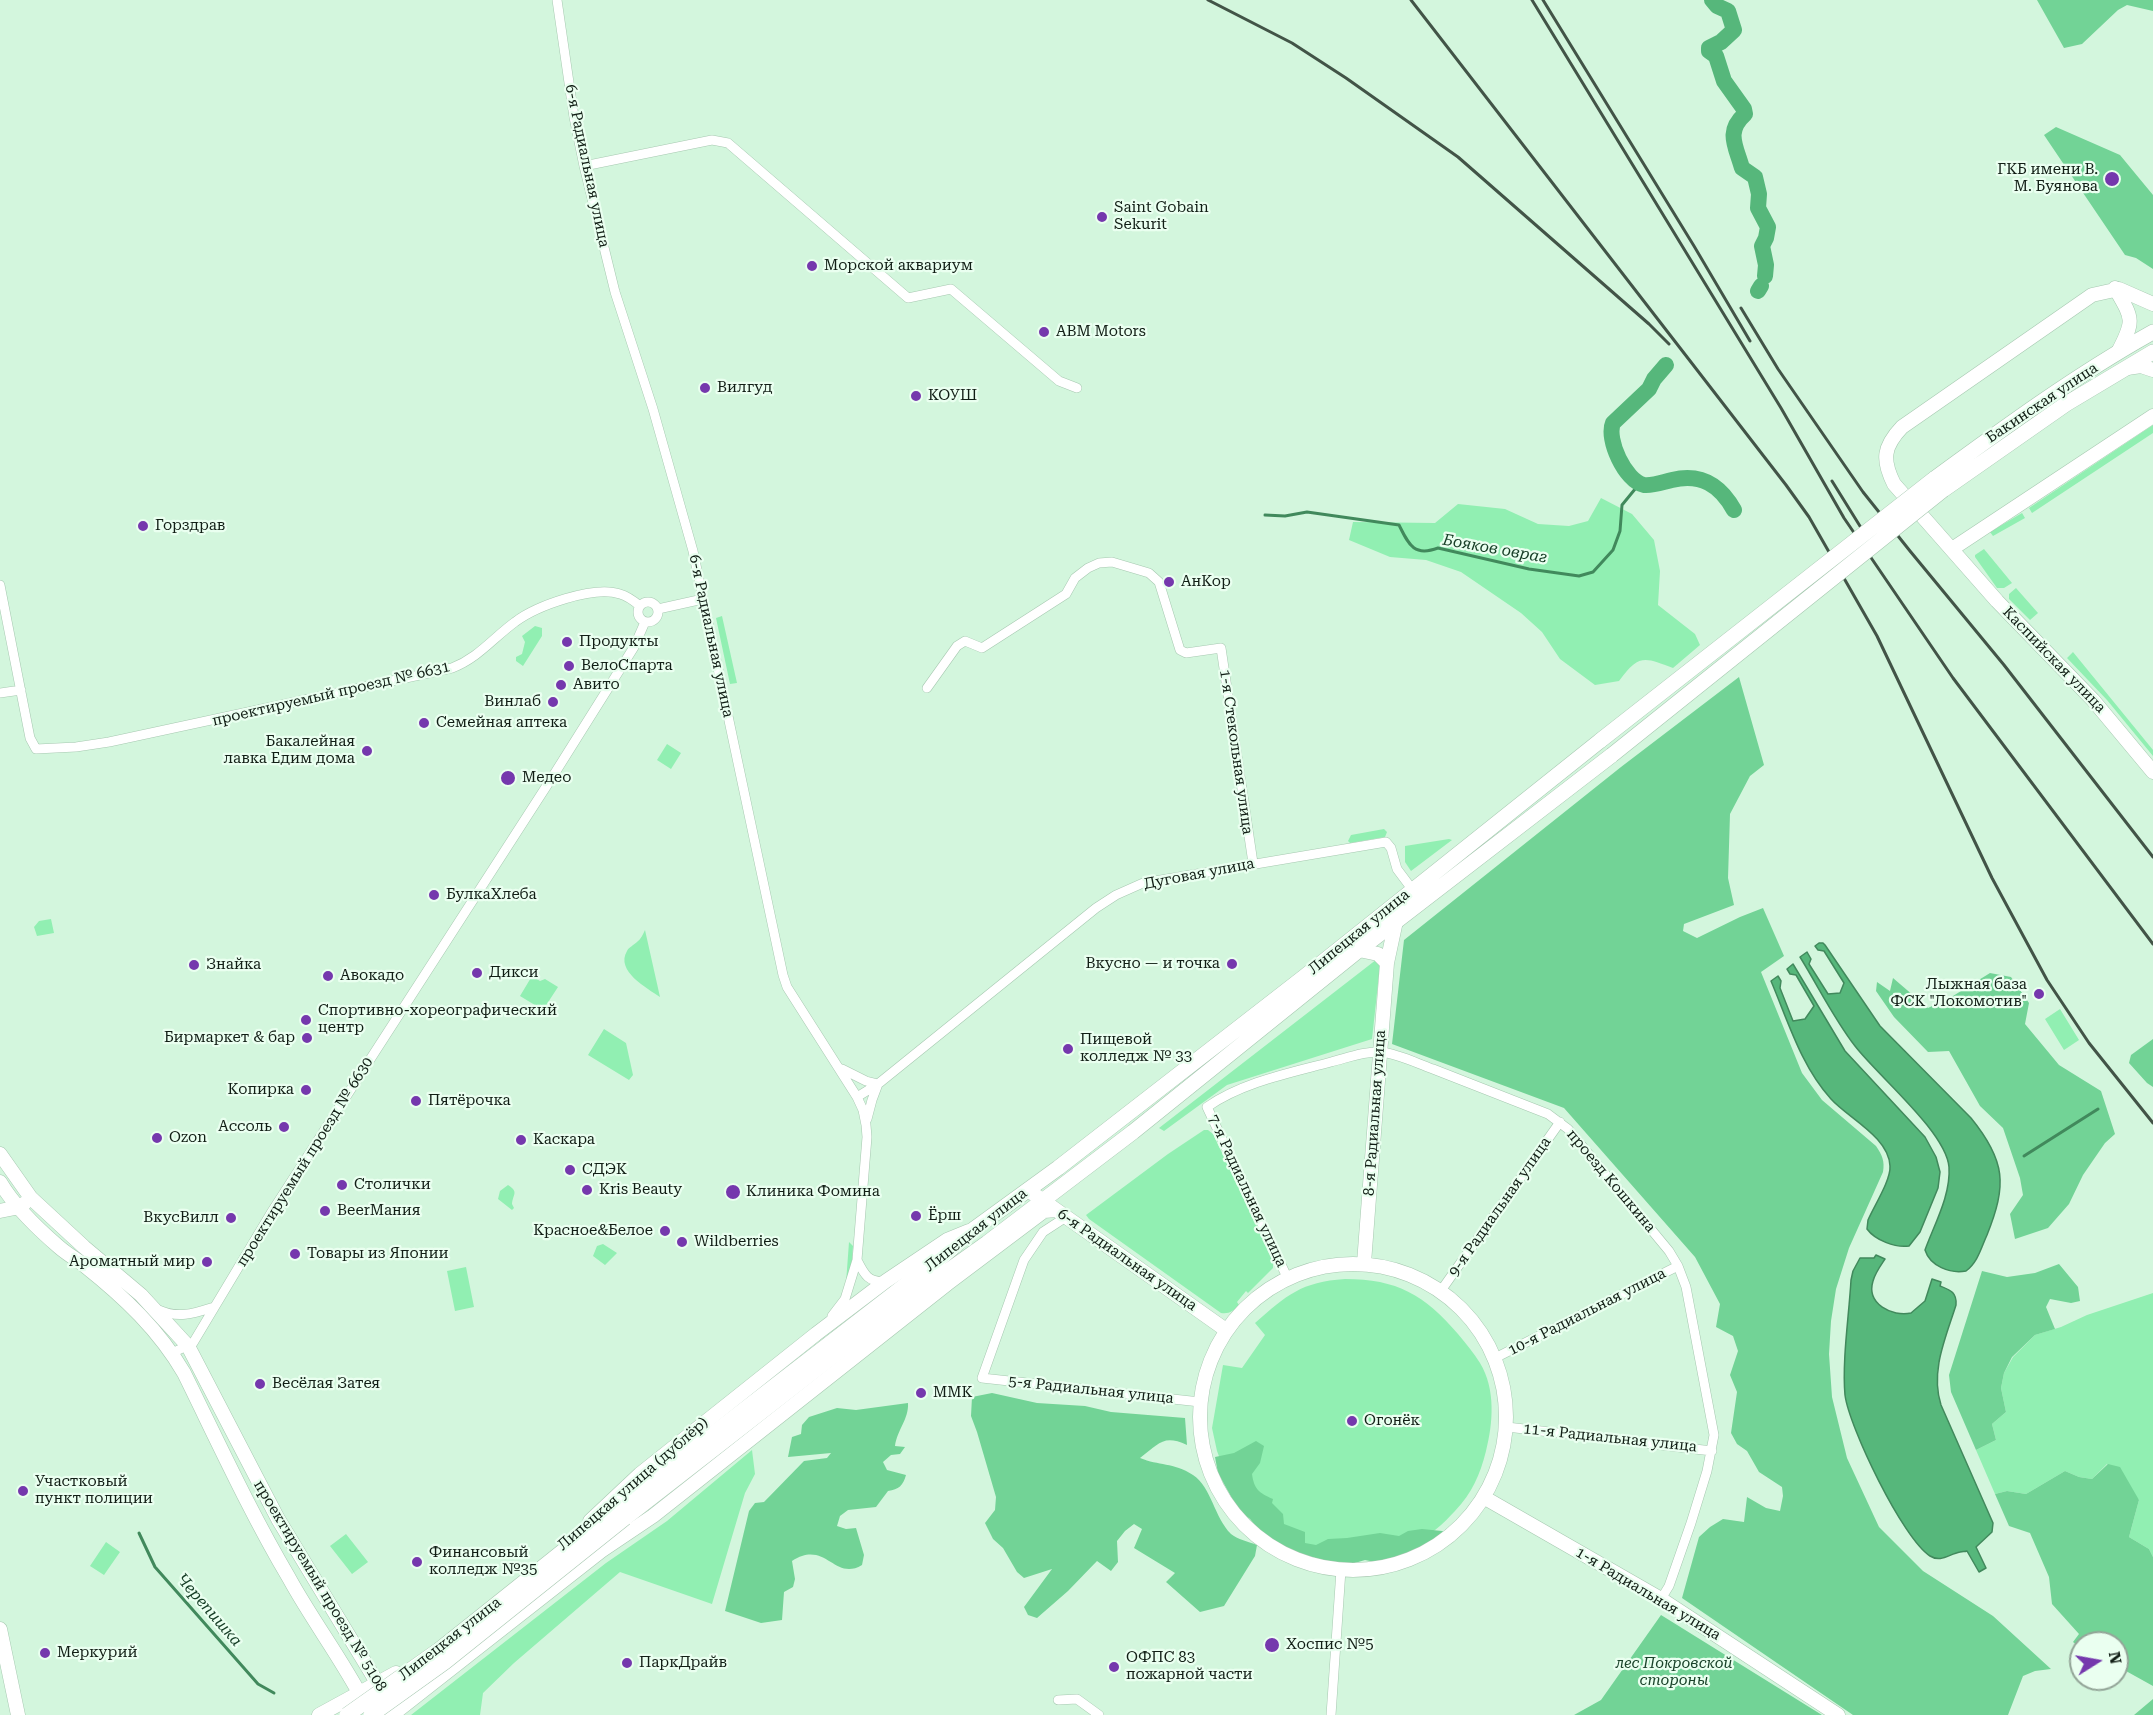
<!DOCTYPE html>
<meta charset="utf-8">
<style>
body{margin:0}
#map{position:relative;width:2153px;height:1715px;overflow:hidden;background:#d3f6dd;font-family:"Roboto Serif",serif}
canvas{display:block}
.north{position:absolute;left:2069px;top:1631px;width:60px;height:60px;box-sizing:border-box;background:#eafff0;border:2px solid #93a598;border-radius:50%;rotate:79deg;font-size:16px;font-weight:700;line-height:24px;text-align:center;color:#111e15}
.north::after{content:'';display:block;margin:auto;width:21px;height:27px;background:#7538ad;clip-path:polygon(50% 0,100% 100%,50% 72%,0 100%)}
</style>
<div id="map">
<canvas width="2153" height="1715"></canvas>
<div class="north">N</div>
</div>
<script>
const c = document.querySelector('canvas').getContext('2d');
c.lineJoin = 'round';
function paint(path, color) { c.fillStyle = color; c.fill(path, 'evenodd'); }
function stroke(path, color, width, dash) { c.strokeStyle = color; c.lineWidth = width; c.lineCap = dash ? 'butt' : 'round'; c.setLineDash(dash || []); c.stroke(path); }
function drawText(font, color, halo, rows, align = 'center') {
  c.font = font + ' "Roboto Serif",serif'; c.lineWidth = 4.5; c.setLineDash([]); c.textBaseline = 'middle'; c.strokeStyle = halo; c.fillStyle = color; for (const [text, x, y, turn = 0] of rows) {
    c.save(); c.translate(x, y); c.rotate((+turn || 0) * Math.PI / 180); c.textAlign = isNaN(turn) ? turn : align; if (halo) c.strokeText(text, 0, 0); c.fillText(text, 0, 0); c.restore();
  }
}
paint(new Path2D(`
 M2153,425V433L2032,513L2029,508Z
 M1601,498L1632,514L1654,540L1660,571L1658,605L1695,634L1700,645L1673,668C1644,657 1639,654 1619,681L1595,685L1560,659L1542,632L1521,613L1461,572L1426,560L1390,557L1349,540L1353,522L1435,523L1458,504L1505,509L1538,524L1569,526L1588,521Z
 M2022,513L2025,518L1993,536L1990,532Z
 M1984,549L2012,583L2004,588H1997L1975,557V555Z
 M2016,588L2038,613L2030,620L2009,599V594Z
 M722,616L737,683L730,684L716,618Z
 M535,626L542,628V636L523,666L516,661V657L522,654L525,642L522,636Z
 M2073,652L2153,750V756L2107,700L2067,658Z
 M667,744L681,753L671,769L657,760Z
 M1384,829L1387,832L1385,837L1350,843L1348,841L1351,835Z
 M1449,839L1452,840L1411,871L1405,862V846Z
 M51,919L54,933L37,936L34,927L39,921Z
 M645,930L660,997C647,988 615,971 627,951C629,947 634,945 637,942C641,939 643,934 645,930Z
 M1381,956L1372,1039L1227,1085L1164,1131L1159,1128Z
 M532,976L540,981L545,979L558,987L543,1010L520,996Z
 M2060,1009L2079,1040L2064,1050L2045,1019Z
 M604,1029L626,1043L633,1075L629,1080L588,1055Z
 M1204,1130H1208L1213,1134L1273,1260V1268L1248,1293L1246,1291L1237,1302L1239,1305C1233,1311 1230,1314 1221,1313L1089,1219L1086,1215L1168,1154Z
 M508,1185C519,1192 513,1194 512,1204L514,1208L512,1210L498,1199L500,1191Z
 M849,1242L853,1246L851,1273L846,1283Z
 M603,1244L617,1253L605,1265L593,1256L597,1246Z
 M466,1267L474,1307L455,1311L447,1271Z
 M1345,1279C1397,1279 1425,1295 1458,1334C1466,1344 1474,1353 1480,1363C1496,1389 1493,1424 1486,1451C1480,1475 1472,1493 1455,1511C1444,1523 1428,1538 1412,1544C1405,1546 1393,1544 1385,1545C1358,1545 1330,1546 1303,1546L1226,1475L1217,1451L1212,1428L1223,1365L1242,1368L1265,1335L1255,1323C1287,1295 1301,1282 1345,1279Z
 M2153,1293V1557L2149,1549L2129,1537L2139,1500L2107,1464L2092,1479L2079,1477L2065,1471L2026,1494L2007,1491L1995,1494L1976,1450L1996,1440L1992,1424L2006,1412L2001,1388L2004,1373L2013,1357L2035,1335L2061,1327L2087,1315Z
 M752,1450L755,1474L745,1493L712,1604L620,1572L514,1663L483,1693L480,1715H411L606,1563L667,1521Z
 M346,1534L368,1562L352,1574L330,1546Z
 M106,1542L120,1552L104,1575L90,1566Z`), '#91efb2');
paint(new Path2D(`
 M2037,0H2153V11L2127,5L2118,10L2082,44L2064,48Z
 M2056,127L2120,155L2153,195V269L2136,258L2125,255L2044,135Z
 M1739,677L1764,765L1750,776L1730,814L1728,878L1734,905L1684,924L1683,931L1697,938L1740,917L1763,908L1784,956L1761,972L1802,1073L1822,1100L1876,1146C1882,1155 1885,1161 1883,1172L1849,1248L1836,1289L1831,1321L1829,1354L1832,1397L1847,1458L1879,1527L1923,1571L1993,1616L2051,1669L2035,1671L2023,1676L2008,1715H1853L1682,1598L1699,1537L1710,1527L1723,1519L1744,1522L1747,1497L1766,1508L1780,1511L1783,1496L1782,1487L1759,1472L1747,1451L1737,1444L1731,1433L1737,1392L1730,1375L1738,1351L1733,1336L1716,1327L1720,1304L1695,1257L1564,1108L1392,1044L1404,940L1621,767Z
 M1990,973L2011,977L2029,1003L2025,1024L2059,1065L2101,1091L2115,1134L2105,1143L2083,1175L2069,1204L2048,1228L2015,1239L2010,1214L2023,1195L2020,1178L2003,1128L1980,1106L1949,1051L1928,1052L1894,1017L1876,991L1877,982L1890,991L1893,978L1928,1008L1953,996Z
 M2153,1039V1087L2147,1083L2129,1063L2131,1055Z
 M2059,1264L2078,1287L2080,1301L2071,1303L2050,1299L2046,1307L2055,1329L2035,1335L2012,1357L2004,1373L2001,1388L2006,1412L1992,1424L1996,1440L1976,1450L1951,1392L1949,1375L1982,1271L2007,1277L2035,1273Z
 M992,1393L1037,1403L1085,1406L1111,1412L1185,1418L1187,1445C1163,1434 1159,1444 1140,1458C1159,1466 1173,1462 1193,1475C1212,1488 1214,1517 1231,1534C1237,1539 1249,1542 1257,1545L1255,1556L1224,1606L1200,1612L1166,1582L1175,1573L1134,1548L1142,1529L1134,1524L1125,1531L1117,1541L1118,1562L1111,1571L1097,1561L1068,1591L1037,1618L1028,1615L1024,1607L1052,1569L1024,1578L1017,1572L1003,1548L993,1539L985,1523L995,1510L996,1497L977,1432L971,1416L972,1397Z
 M908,1403C909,1419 897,1430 895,1446L905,1447L900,1454L891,1455L883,1462L887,1470L906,1475C903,1486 899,1489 888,1491L876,1507L848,1510L840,1516L837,1526L846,1529L856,1528L864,1555L862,1565C834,1582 826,1539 792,1561L795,1579L793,1587L784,1592L782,1620L761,1623L725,1611L749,1511L755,1503L764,1502L804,1461L827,1458L831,1453L788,1457L792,1437L801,1434L802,1425L809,1417L837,1408L856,1410Z
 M1256,1441L1264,1446L1260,1463L1252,1474C1254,1489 1259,1493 1273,1499L1272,1503L1283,1514L1284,1524L1305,1532V1543L1316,1545L1328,1539L1347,1538L1380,1533L1399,1536L1408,1531L1422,1529L1442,1531L1446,1533L1404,1557L1375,1562L1365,1560L1348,1565L1330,1563L1309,1556L1292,1554L1259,1530L1250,1519L1239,1511L1218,1473L1215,1457L1234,1453Z
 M2108,1464L2120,1467L2139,1500L2129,1537L2149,1549L2153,1557V1686L2117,1666V1643H2081V1648L2073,1642L2079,1634L2052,1604L2049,1577L2030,1533L2009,1526L1995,1494L2007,1491L2026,1494L2065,1471L2079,1477L2092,1479Z
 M1661,1615L1822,1715H1574L1601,1700Z
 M2153,1699V1715H2134Z`), '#72d396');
const water = new Path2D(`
 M1819,943H1823L1825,945L1880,1026L1971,1118C2006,1161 2007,1185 1987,1235C1981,1248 1978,1262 1966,1271C1950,1274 1930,1266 1925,1250C1934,1225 1951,1195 1949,1167C1946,1132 1878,1076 1855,1046C1834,1019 1818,986 1800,957L1807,952L1811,959L1809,964L1828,994L1840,993L1844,983L1824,951L1818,950L1815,946Z
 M1793,964L1845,1051L1925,1137L1936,1157L1940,1172L1938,1188L1920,1232L1909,1246C1895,1248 1875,1240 1867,1229L1868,1220C1874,1206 1891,1180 1890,1166C1889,1137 1848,1118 1831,1099C1801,1066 1788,1021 1771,981L1778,976L1781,981L1780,988L1793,1021L1805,1019L1814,1006L1796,975L1790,974L1787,969Z
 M1876,1255L1885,1259C1881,1265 1875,1273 1873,1281C1866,1304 1892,1317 1911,1313L1925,1301L1932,1279L1941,1282L1940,1286C1950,1290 1957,1292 1956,1305C1946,1337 1930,1371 1941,1405L1993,1523L1992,1532L1976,1547L1986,1568L1979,1572L1967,1551C1965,1552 1962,1551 1960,1552C1949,1554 1941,1563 1930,1556C1903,1539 1849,1427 1845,1395C1842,1360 1849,1316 1851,1280L1853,1271L1860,1258H1874Z`);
paint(water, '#56b77b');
stroke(water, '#41895c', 1.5);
stroke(new Path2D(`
 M1265,515L1285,516L1307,512L1399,525C1409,545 1414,557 1438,548L1529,569L1579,576L1593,572L1613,550L1620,531L1622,505L1640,483
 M2024,1156L2098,1109
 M139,1533L155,1567L258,1684L274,1693`), '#41895c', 3);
stroke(new Path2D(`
 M1712,0L1717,6L1728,11L1734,30L1721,42L1709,48V51L1716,56L1724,81L1744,109L1745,114C1725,132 1736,146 1742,168L1755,177L1759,194L1758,208L1768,227L1766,238L1762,246L1766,265L1765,276
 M1758,291L1761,286
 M1666,365L1654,379L1649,389L1613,423C1606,439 1625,481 1644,485C1653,486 1663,482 1672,480C1701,473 1720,485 1734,510`), '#56b77b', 16);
const street = new Path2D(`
 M557,0L574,117L584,166L615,292L653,409L693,551L783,975L787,987L857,1097L863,1110L866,1125L867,1137L857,1260L845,1299L832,1316
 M584,166L712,140L728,143L908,298L951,289L1059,381L1077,388
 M0,585L30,738L36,749L76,747L109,742L452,668C478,658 493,638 515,622C536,606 594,585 620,594C627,596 634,601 640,606
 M638 612a10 10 0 1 1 20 0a10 10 0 1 1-20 0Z
 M658,609L703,599
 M927,688L957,646L965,641L982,648L1066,594L1075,578L1088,568L1099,563L1112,562L1149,573L1159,582L1180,650L1186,653L1221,648L1253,863
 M0,693L21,690
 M842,1069L866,1081L878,1084
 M857,1097L878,1084L1096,908L1116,895L1143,883L1386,842L1391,848L1397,869L1412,889
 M867,1119L872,1100L878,1084
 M1066,1217L1043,1232L1024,1260L982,1378L1200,1402
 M857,1260C864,1274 868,1283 886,1281
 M1286,1275L1207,1107C1243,1082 1290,1073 1331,1062C1347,1058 1364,1051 1381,1052C1399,1054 1416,1063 1433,1069C1471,1084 1510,1099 1548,1114L1568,1129L1669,1251L1678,1266L1686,1287L1714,1435L1707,1471L1691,1523L1669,1586L1661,1599
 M1440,1292L1560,1122
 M159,1310C179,1319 195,1313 214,1307
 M172,1353L193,1343L271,1213L553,776L634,647L645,622
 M1495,1358L1678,1266
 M1507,1427L1712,1451
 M1058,1700L1077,1699L1099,1715
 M1331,1715L1341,1570`);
const secondary = new Path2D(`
 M2115,288C2133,319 2135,320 2118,352
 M2153,304L2119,289L2092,295L1902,427C1883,447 1882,460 1894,484L1997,601L2093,700L2153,772
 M2127,368L2141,366L2153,370
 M1952,549L2153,416
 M1359,950L1378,954L1387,963
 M0,1154L31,1198L84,1247L141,1295L188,1346L278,1519L381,1689
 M0,1182C14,1206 38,1229 59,1247C67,1254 76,1259 85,1266C124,1297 159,1330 184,1373C218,1442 250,1512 289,1578C312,1620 341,1658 363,1700
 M1028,1190L1226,1330
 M0,1211L20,1207L25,1203
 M1364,1263L1387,963L1396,921
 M1200 1417a153 153 0 1 1 306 0a153 153 0 1 1-306 0Z
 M1485,1498L1661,1599L1838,1715
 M590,1521L640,1474L816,1334L886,1281L947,1240L969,1231
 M0,1629L18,1715
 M319,1715L396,1673
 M392,1715L601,1551L653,1516L947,1284L1044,1211L1056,1210`);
const primary = new Path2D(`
 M1934,479C2005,427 2076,375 2153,332
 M1943,490L2066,404L2153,352
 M617,1508L944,1255L974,1229L1058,1168L1304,977L1601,740
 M625,1518L886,1315L987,1243L1133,1132L1359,950L1612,755`);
stroke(street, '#a6c8b0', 10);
stroke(secondary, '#a6c8b0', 15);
stroke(primary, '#a6c8b0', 16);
stroke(street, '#fff', 9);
stroke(secondary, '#fff', 14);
stroke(primary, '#fff', 15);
stroke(new Path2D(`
 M1208,0L1292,43L1346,78L1458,157L1649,324L1669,344
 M1411,0L1786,485L1809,517L1877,636L1992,878L2047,980L2089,1043L2153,1123
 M1532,0L1781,408L1844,518L1953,678L2153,944
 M1543,0L1694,246L1750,341
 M1741,308L1778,369L1863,492L1910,551L2004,665L2153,857
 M1832,481L1868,539`), '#425447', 3);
const primaryBridge = new Path2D(`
 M1601,740L1934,479
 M1612,755L1943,490
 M347,1715L439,1650L617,1508
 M371,1715L445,1662L625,1518`);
stroke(primaryBridge, '#a6c8b0', 16, []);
stroke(primaryBridge, '#fff', 15);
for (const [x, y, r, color] of [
 [2112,179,8,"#7538ad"],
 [1102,217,6,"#7538ad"],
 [812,266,6,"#7538ad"],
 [1044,332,6,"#7538ad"],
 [705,388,6,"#7538ad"],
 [916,396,6,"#7538ad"],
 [143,526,6,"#7538ad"],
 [1169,582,6,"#7538ad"],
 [567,642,6,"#7538ad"],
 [569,666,6,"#7538ad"],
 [561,685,6,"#7538ad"],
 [553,702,6,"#7538ad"],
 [424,723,6,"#7538ad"],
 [367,751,6,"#7538ad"],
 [508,778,8,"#7538ad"],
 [434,895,6,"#7538ad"],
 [1232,964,6,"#7538ad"],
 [194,965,6,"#7538ad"],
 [477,973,6,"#7538ad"],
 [328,976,6,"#7538ad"],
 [2039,994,6,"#7538ad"],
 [306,1020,6,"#7538ad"],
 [307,1038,6,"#7538ad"],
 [1068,1049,6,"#7538ad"],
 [306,1090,6,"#7538ad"],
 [416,1101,6,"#7538ad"],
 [284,1127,6,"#7538ad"],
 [157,1138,6,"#7538ad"],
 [521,1140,6,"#7538ad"],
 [570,1170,6,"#7538ad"],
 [342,1185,6,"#7538ad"],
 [587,1190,6,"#7538ad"],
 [733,1192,8,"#7538ad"],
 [325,1211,6,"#7538ad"],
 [916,1216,6,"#7538ad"],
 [231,1218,6,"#7538ad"],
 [665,1231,6,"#7538ad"],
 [682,1242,6,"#7538ad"],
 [295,1254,6,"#7538ad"],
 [207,1262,6,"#7538ad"],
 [260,1384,6,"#7538ad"],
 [921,1393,6,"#7538ad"],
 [1352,1421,6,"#7538ad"],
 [23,1491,6,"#7538ad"],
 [417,1562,6,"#7538ad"],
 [1272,1645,8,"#7538ad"],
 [45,1653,6,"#7538ad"],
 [627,1663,6,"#7538ad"],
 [1114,1667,6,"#7538ad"]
]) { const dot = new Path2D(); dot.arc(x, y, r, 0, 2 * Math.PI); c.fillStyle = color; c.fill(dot); stroke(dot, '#eafff0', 2); }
drawText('15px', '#111e15', '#eafff0', [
 ["6-я Радиальная улица",587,166,78],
 ["Бакинская улица",2042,403,-34],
 ["6-я Радиальная улица",711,636,78],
 ["Каспийская улица",2054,660,46],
 ["проектируемый проезд № 6631",331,694,-13],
 ["1-я Стекольная улица",1236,752,82],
 ["Дуговая улица",1199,874,-11],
 ["Липецкая улица",1359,932,-39],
 ["8-я Радиальная улица",1375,1113,-86],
 ["проектируемый проезд № 6630",305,1162,-58],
 ["проезд Кошкина",1611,1181,50],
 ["7-я Радиальная улица",1247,1191,65],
 ["9-я Радиальная улица",1500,1207,-55],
 ["Липецкая улица",976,1230,-38],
 ["6-я Радиальная улица",1127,1260,35],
 ["10-я Радиальная улица",1587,1312,-27],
 ["5-я Радиальная улица",1091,1390,6],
 ["11-я Радиальная улица",1610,1438,6],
 ["Липецкая улица (дублёр)",633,1484,-41],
 ["проектируемый проезд № 5108",320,1586,59],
 ["1-я Радиальная улица",1648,1594,31],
 ["Липецкая улица",450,1639,-38]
]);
drawText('15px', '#111e15', '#eafff0', [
 ["ГКБ имени В.",2098,170,"right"],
 ["М. Буянова",2098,187,"right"],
 ["Saint Gobain",1114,208],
 ["Sekurit",1114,225],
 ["Морской аквариум",824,266],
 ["ABM Motors",1056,332],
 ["Вилгуд",717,388],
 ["КОУШ",928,396],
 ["Горздрав",155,526],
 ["АнКор",1181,582],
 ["Продукты",579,642],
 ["ВелоСпарта",581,666],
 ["Авито",573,685],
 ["Винлаб",541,702,"right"],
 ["Семейная аптека",436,723],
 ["Бакалейная",355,742,"right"],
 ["лавка Едим дома",355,759,"right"],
 ["Медео",522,778],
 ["БулкаХлеба",446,895],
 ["Вкусно — и точка",1220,964,"right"],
 ["Знайка",206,965],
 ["Дикси",489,973],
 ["Авокадо",340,976],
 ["Лыжная база",2027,985,"right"],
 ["ФСК \"Локомотив\"",2027,1002,"right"],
 ["Спортивно-хореографический",318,1011],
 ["центр",318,1028],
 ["Бирмаркет & бар",295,1038,"right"],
 ["Пищевой",1080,1040],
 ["колледж № 33",1080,1057],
 ["Копирка",294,1090,"right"],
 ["Пятёрочка",428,1101],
 ["Ассоль",272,1127,"right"],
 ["Ozon",169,1138],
 ["Каскара",533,1140],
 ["СДЭК",582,1170],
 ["Столички",354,1185],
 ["Kris Beauty",599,1190],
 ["Клиника Фомина",746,1192],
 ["BeerМания",337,1211],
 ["Ёрш",928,1216],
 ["ВкусВилл",219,1218,"right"],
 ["Красное&Белое",653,1231,"right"],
 ["Wildberries",694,1242],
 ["Товары из Японии",307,1254],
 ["Ароматный мир",195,1262,"right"],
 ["Весёлая Затея",272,1384],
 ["ММК",933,1393],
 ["Огонёк",1364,1421],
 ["Участковый",35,1482],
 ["пункт полиции",35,1499],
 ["Финансовый",429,1553],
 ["колледж №35",429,1570],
 ["Хоспис №5",1286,1645],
 ["Меркурий",57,1653],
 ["ОФПС 83",1126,1658],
 ["пожарной части",1126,1675],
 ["ПаркДрайв",639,1663]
], 'left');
drawText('italic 15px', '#1a432a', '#eafff0', [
 ["лес Покровской",1674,1664],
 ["стороны",1674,1681]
]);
drawText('italic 16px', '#153d25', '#eafff0', [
 ["Бояков овраг",1495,549,10],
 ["Черепишка",209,1610,49]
]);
</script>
